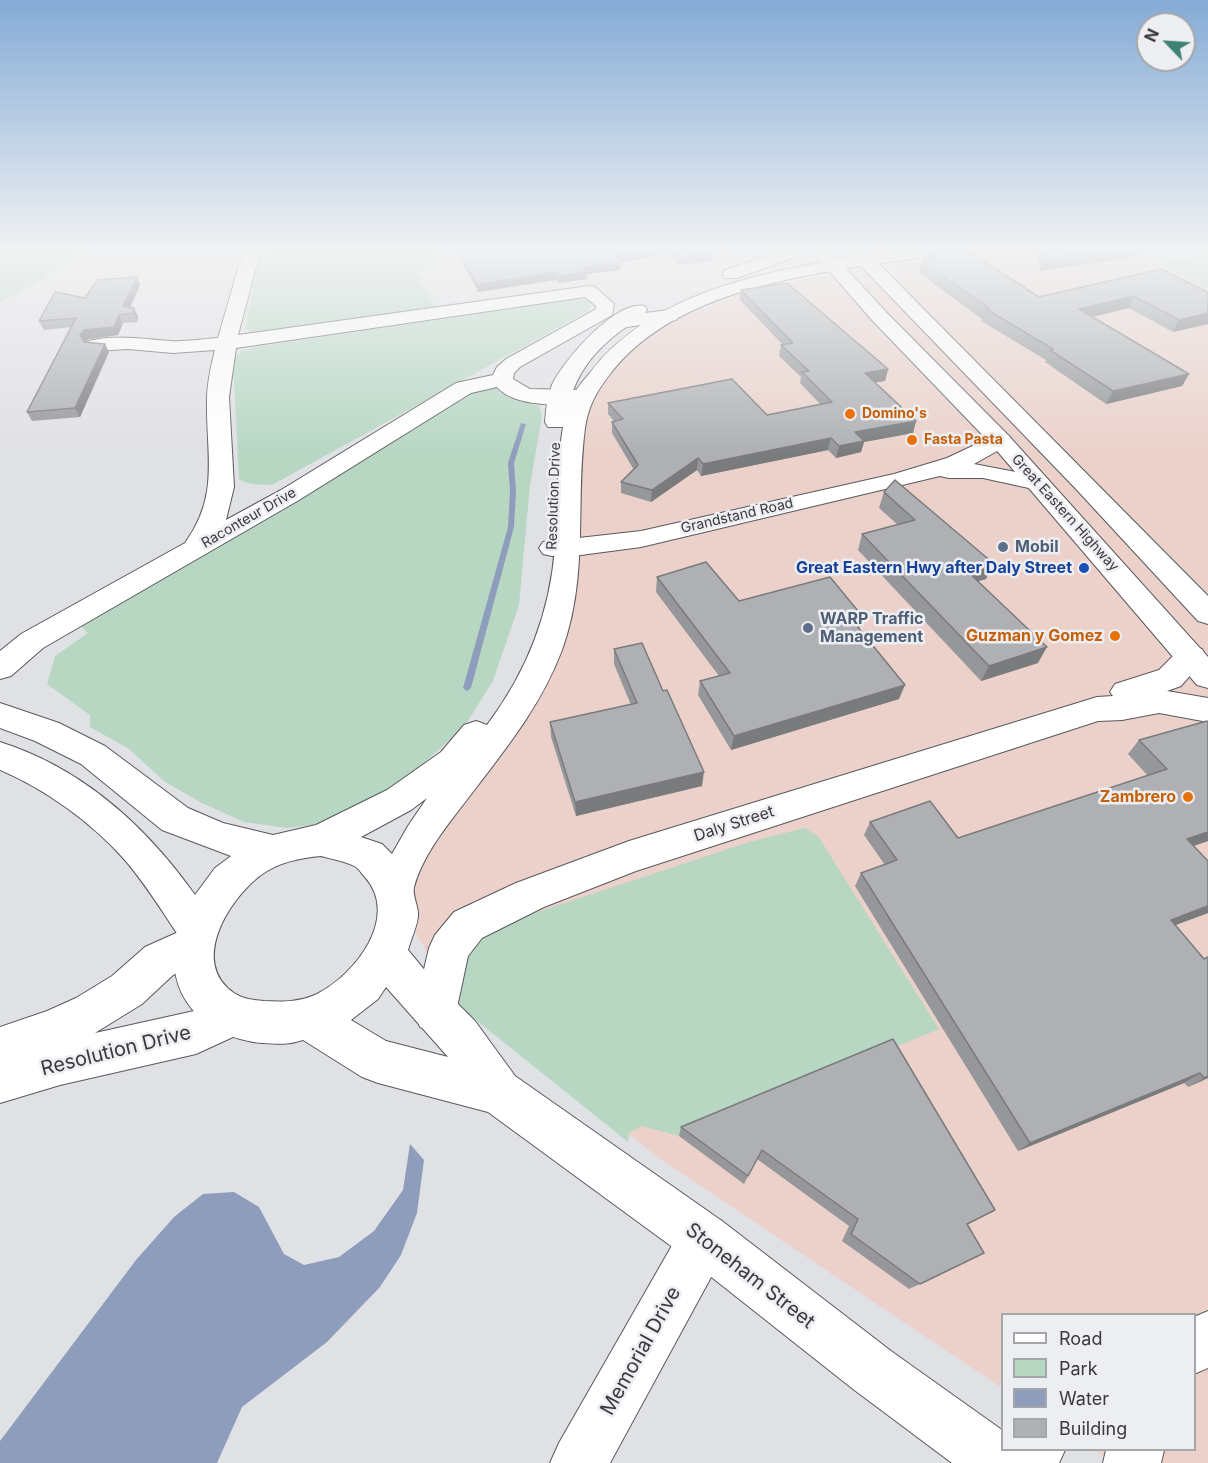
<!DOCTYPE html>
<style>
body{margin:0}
#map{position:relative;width:1208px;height:1463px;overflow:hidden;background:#e0e1e5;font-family:Inter,sans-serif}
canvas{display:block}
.legend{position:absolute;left:1001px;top:1313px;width:195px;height:138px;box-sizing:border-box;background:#edeef2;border:2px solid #a5a6a9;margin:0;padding:8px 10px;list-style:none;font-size:18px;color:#3a3a3c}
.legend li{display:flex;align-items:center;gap:12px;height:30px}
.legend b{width:30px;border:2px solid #a5a6a9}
.north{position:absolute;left:1136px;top:12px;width:60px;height:60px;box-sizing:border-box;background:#edeef2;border:2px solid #a5a6a9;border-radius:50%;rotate:295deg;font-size:16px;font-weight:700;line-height:24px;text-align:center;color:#3a3a3c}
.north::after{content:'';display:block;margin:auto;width:21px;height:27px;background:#3e8275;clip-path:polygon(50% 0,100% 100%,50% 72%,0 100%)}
</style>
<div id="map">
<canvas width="1208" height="1463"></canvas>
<ul class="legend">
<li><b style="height:8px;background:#fff"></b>Road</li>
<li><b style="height:16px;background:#b7d7c3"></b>Park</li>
<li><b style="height:16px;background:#8e9dbc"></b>Water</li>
<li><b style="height:16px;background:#afb0b3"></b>Building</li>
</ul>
<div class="north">N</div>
</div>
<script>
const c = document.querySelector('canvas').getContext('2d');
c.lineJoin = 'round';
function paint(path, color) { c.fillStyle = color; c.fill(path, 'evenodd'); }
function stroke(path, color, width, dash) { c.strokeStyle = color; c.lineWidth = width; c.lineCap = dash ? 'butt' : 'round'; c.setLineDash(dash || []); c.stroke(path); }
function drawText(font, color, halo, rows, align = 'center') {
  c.font = font + ' Inter,sans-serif'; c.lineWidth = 5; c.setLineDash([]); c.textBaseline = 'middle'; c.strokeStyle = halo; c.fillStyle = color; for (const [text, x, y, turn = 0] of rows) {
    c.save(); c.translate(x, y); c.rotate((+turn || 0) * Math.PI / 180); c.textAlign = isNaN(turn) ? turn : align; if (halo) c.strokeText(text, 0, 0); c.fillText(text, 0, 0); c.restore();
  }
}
paint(new Path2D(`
 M994,249H1127L1208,289V1463H1114L1094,1450H1194V1314H1002V1388L660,1159L450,989L416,934L407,884L536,688L580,412L625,352L664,325L745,292L800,280Z`), '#ebd1ca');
paint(new Path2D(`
 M0,249H83L79,254L35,284L0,302Z
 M282,249H435L443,265L415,270L437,309L251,332L245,328L260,257L268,251Z
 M1208,255V289L1158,264Z
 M575,298L592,302L588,311L272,485L252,484L239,480L233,361L241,351L256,347Z
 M497,387L500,393L539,406L542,416L530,485L519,605L493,681L464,727L398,786L320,824L287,828L244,822L202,803L165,782L129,749L90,727V715L47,684L55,656L88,633L73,618L477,388Z
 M804,828L818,836L939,1029L679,1136L642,1126L629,1133L628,1142L461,1008L456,998L465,955L486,929L746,843Z`), '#b7d7c3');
paint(new Path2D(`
 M410,1144L424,1160L417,1213L401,1255L380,1287L327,1342L242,1407L217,1463H0V1441L136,1260L174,1217L203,1194L234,1192L259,1207L284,1254L304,1265L339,1257L374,1231L403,1190Z`), '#8e9dbc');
paint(new Path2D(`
 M521,423L526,424L514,463L516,491L514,527L471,688L467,691L463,688L508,527L510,491L508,463Z`), '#8e9dbc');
const minor = new Path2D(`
 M248,249H265L259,256L238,335L589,286L595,287L614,304L612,315L520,367L514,373L513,379L530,389L582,390L590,392L593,397L590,402C566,407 513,407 497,387L471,393L299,500L43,648L11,676L0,679V651L21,634L185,543C220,495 206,455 207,400C207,383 211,366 215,350L173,353L128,349L96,351L89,349L86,345L89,341C116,334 143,339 170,341C186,342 202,339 218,338L242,255ZM585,297L596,306V309L506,359L497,367L493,375L456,383L281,490L226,520L234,487L229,397L236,348Z
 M669,310L676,312L679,316L676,320L620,328L613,326L610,322L613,318L620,316Z
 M1000,433L1008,435L1012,440L1008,445L974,464L1047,478L1050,483L1047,488L1038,490L983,478H949L940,476L641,547L581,555L552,556L543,554L539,548L543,542L641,531L894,474L947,458Z
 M1191,646L1202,649L1206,657L1181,686L1167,691L1208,698V722L1159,713L1122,720L1098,721L636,871L544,907L482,938L468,956L456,1012L450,1027L435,1033L420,1027L414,1012L429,948L435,935L454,912L516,883L629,841L1097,697L1113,696L1110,692L1115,684L1159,670L1180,649Z
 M194,925L208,931L214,944L208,957L173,975L142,1004L95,1033L194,1011L231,995L246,1001L252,1016L246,1031L196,1054L60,1085L0,1103V1027L47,1011L76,998L112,976L145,947Z
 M704,1214L722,1221L729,1239L722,1257L610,1463H550L559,1443L686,1221Z
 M1208,1311V1368L1194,1374V1317Z
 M1002,1441V1450H1065L1059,1463H992Z
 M1106,1450H1164L1161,1463H1103Z`);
const major = new Path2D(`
 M913,249H953L945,254C836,271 677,281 607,378C595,394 588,408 585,428C575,504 589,576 562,650C541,706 504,751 469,797C449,823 423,854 414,887C412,896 419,907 418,916C417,927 411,939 408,950L427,973L475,1021L515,1076L722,1221L891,1351L1002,1430V1450H1023L1029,1463H952L853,1389L686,1257L488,1112L378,1083L362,1077L303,1040C288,1045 277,1044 262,1043C205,1038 161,994 178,935C161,909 144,882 124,859C91,822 45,789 0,770V742C82,768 146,826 195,895L215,868L231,856L162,830L81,764L35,741L0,728V703L59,723L105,746L188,808L223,823L273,835L316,825L387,790L441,752L464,725L476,721L487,725C527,672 550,613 555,547C558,506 556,467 563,427H548L545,422C546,409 547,397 552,385C563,361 616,299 645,306L647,310C642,318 630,324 622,330C595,350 577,372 569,404C573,393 581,383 589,374C660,279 804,265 913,249ZM427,798L408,826L392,854L382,844L361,837L411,810ZM321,856C331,859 346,861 356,867C359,869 362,874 365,877C400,917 356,974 317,994C300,1002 283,1002 264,1001C253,1000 243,999 234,993C189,962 229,899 261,875C279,862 300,858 321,856ZM386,987L448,1057L386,1041L351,1020L378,999Z`);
const highway = new Path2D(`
 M789,249H828L885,311L1008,435L1208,657V688L1197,685L992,445L871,319L812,251L737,278H725L722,274L725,270Z
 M842,249H860L873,258L1208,596V624L1198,621L1076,489L861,266Z`);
stroke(minor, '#58595c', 2);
stroke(major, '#58595c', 2);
stroke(highway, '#58595c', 2);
paint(minor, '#fff');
paint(major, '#fff');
paint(highway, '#fff');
paint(new Path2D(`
 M455,249H767L712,253L711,261L679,265L668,253L621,263L620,270L587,274V279L559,283L556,280L478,292Z
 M1040,249H1143L1140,256L1040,271L1037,255Z
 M925,252L1039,297L1208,292V324L1173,332L1129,308L1092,317L1189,374L1182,386L1106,404L1045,362L1046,360L981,321L982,319L919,273Z
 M137,277L140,285L130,308L138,317L137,322L123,323L118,335L89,339L85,342L109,352L80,417L32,421L27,412L71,327L44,330L39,321L85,298Z
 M741,290L888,369L885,381L875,382L916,421L913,433L864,442L861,452L836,458L828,450L701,476L697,470L651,502L621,493V482L634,470L612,433V422L614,421L608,414V403L767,415L820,404L800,383L801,377L779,356L781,345L782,344L740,300Z
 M884,492L986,579L978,581L1038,663L981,681L858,550L862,534L898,525L879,508Z
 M657,577L739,601L863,617L859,629L899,699L731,750L698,695L700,681L719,676L656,592Z
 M614,649L702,786L576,816L551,737L550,722L631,705L614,664Z
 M1208,722V841L1194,846L1208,913L1175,925L1208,1078L1188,1087L1184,1083L1018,1151L855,886L861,873L885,865L864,835L870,822L958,838L1148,776L1128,754L1139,740Z
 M893,1039L982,1217L967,1225L920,1284L909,1289L842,1241L849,1226L757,1159L744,1184L679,1136L681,1127Z`), '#96979a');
paint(new Path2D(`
 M655,249H668V253L621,263L620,270L587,274V279L559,283V276L616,257Z
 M1112,249H1143L1140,256L1040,271L1045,259Z
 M712,253L711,261L679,265V258Z
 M556,272V280L478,292L477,285Z
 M137,277L140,285L127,315L123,306Z
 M1134,296L1129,308L1074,321L1079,309Z
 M134,308L138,317L137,322L134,313Z
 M1208,313V324L1173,332L1179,320Z
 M119,315L123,323L118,335L89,339L84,344L80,335L84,330Z
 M105,344L109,352L80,417L75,408Z
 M888,369L885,381L862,384L865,373Z
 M1189,374L1182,386L1106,404L1113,391Z
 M916,421L913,433L864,442L861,452L836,458L839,446L855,432Z
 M831,438L828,450L701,476L703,464Z
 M698,458L697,470L651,502L652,490Z
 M993,563L986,579L960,586L966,570Z
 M863,617L858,632L852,620Z
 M1047,647L1038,663L981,681L989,666Z
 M905,685L899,699L731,750L734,736Z
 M704,772L702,786L576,816L575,802Z
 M1208,832V841L1174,852L1187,839Z
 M1208,906V913L1157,932L1171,920Z
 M1200,1073L1184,1083L1018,1151L1030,1143Z
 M1208,1076V1078L1188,1087L1204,1078Z`), '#7a7b7d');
const building = new Path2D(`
 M458,249H655L616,257L621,263L583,267L587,272L559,276L556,272L477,285Z
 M670,249H707L712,253L679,258Z
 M948,249H965L1039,297L1161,269L1208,292V313L1179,320L1134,296L1079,309L1189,374L1113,391L1050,350L1053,349L986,309L989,308L922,261L936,259L925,252Z
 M1043,249H1112L1045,259Z
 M137,277L123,306L134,308V313L119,315L114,327L84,330L80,335L84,342L105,344L75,408L27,412L76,318L39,321L55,292L85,298L97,280Z
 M787,283L888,369L865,373L916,421L855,432L864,441L839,446L831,438L703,464L698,458L652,490L621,482L638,465L612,422L623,419L608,403L732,379L767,415L832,402L802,372L809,371L781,345L793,343L741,290Z
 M895,480L993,563L966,570L1047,647L989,666L862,534L915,520L884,492Z
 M706,562L739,601L830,577L863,617L852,620L905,685L734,736L700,681L730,673L657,577Z
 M642,643L663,691L667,690L704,772L575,802L550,722L637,703L614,649Z
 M1207,721L1208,722V832L1187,839L1208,861V906L1171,920L1204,959L1208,957V1076L1204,1078L1200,1073L1030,1143L861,873L897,860L870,822L930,801L958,838L1167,769L1139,740Z
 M893,1039L995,1210L967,1224L984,1253L920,1284L851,1234L858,1219L762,1150L748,1176L681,1127Z`);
paint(building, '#afb0b3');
stroke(building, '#7a7b7d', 1.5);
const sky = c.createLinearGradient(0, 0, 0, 454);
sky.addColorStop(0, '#84abd6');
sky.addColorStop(0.55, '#f1f2f3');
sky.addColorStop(1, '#f1f2f300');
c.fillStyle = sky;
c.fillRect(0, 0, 1208, 454);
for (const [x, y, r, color] of [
 [850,414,6,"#e8710a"],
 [912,440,6,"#e8710a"],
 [1003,547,6,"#5c6f8a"],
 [1084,568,6,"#1a4fb4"],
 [808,628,6,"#5c6f8a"],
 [1115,636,6,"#e8710a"],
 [1188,797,6,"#e8710a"]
]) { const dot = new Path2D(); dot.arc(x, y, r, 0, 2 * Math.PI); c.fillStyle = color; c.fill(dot); stroke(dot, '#edeef2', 2); }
drawText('bold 14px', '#c56008', '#edeef2', [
 ["Domino's",862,414],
 ["Fasta Pasta",924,440]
], 'left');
drawText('14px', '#3a3a3c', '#edeef2', [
 ["Resolution Drive",554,496,-88],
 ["Great Eastern Highway",1065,513,48],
 ["Grandstand Road",737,516,-13],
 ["Raconteur Drive",249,518,-30]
]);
drawText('bold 16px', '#4e5e75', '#edeef2', [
 ["Mobil",1015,547],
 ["WARP Traffic",820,619],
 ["Management",820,637]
], 'left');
drawText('bold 16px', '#164399', '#edeef2', [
 ["Great Eastern Hwy after Daly Street",1072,568]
], 'right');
drawText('bold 16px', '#c56008', '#edeef2', [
 ["Guzman y Gomez",1103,636],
 ["Zambrero",1176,797]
], 'right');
drawText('16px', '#3a3a3c', '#edeef2', [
 ["Daly Street",734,824,-18]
]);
drawText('20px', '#3a3a3c', '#edeef2', [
 ["Resolution Drive",116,1051,-14],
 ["Stoneham Street",750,1276,38],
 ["Memorial Drive",641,1351,-61]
]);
</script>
